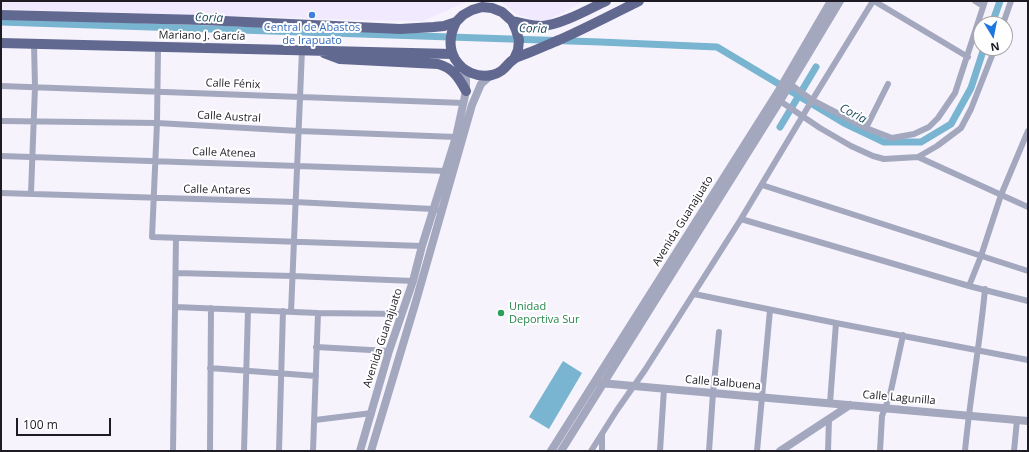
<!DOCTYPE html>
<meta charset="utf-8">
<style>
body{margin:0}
#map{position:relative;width:1029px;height:452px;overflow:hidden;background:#f7f3fd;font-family:"Open Sans",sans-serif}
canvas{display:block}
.frame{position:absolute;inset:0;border:2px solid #1e1b24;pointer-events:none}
.north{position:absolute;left:973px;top:16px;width:40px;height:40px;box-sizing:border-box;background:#fff;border:1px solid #a5a4a7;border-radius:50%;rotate:170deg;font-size:11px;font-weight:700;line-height:16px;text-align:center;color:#1e1b24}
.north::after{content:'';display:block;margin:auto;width:14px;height:18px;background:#1c77e0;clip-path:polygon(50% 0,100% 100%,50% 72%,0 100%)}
.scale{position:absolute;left:16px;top:418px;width:95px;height:18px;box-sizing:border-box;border:2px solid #1e1b24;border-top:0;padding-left:5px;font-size:12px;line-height:14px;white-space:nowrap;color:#1e1b24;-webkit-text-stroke:3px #fff;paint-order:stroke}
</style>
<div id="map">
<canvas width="1029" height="452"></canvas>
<div class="frame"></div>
<div class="north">N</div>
<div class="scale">100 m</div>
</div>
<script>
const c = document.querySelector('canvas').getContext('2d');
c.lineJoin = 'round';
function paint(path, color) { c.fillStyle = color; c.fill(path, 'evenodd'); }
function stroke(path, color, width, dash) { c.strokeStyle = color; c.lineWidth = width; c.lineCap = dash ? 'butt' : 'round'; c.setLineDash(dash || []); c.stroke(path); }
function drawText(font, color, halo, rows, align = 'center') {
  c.font = font + ' "Open Sans",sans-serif'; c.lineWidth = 4; c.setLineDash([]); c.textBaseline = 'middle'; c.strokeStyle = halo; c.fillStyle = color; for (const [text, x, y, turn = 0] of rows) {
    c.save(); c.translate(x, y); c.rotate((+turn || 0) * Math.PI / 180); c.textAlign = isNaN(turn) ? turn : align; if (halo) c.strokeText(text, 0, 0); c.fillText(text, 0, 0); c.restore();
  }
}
paint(new Path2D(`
 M1,1H468L423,21H393L1,9Z
 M500,1H585L548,20H535L518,15Z`), '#f1e9fd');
paint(new Path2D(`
 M563,361L582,373L549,429L529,417Z`), '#79b4d0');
stroke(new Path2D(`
 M1,22L600,42L717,47L844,123L884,142H921L951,124L971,88L984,48
 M992,24L1000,1
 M780,127L816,67`), '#79b4d0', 7);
stroke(new Path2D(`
 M874,1L968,57
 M975,1L983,6
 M1003,24L1011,1
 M158,48L157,123L152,237L422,246
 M790,84L812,100L866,128L892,138L914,134L929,127L938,118L955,93L985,1
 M1,86L464,103
 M780,101L820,128L851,146L873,156L884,159L918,157L1028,207
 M1,121L157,123L299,131L456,137
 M866,128L888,84
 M1,156L446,171
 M918,157L937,146L961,128L971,109L995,48
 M762,185L1028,271
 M1,193L295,202L433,209L437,210
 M31,193L35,87L34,44
 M741,219L969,286L1028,301
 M176,273L293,276L413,281
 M969,286L981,256L1001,195L1028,131
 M694,294L836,323L1028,360
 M176,307L318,313L402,314
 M291,312L302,50
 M316,347L389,351
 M210,368L316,376
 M830,403L836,323
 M315,420L372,413
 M173,451L176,238
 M210,451L211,308
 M244,451L248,310
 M279,451L283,311
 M313,451L318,313
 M591,451L617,410L645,370L741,219L811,102L873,1
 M602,451V435
 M660,451L664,389
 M709,451L713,393L719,332
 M757,451L770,310
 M828,451L829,419
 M880,451L882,416L890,395L903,335
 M965,451C970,397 980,344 985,289
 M1014,451L1017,420`), '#a4a8bf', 6);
stroke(new Path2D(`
 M600,383L1028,421
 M360,451L389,351L413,281L422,246L456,137L466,91V80L464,69
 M371,451L416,301L472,105L481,84L491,75
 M551,451L778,92L831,1
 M561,451L780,101L840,1
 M780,451L850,405`), '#a4a8bf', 8);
stroke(new Path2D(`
 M1,15L202,20L400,29L434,27L444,26L456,22L463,15L472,10L482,7L492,8L502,12L512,21L516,30L519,40L518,50L514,59
 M512,21C522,23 532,26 542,26C561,25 589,9 606,1
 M456,22C450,34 448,47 455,59C463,72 478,78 492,75C506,71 505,65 514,59C518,56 524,55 528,53C539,49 549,44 559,40C586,28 613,14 639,1
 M1,43L452,54
 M324,53L340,59L438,64C453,68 459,78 466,91`), '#626990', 10);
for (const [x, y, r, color] of [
 [312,15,4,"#3f7fe0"],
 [501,313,4,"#2e9e5b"]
]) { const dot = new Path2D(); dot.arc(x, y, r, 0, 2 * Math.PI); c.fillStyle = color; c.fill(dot); stroke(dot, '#fff', 1.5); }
drawText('11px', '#366cbe', '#fff', [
 ["Central de Abastos",312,28],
 ["de Irapuato",312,41]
]);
drawText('11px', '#1e1b24', '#fff', [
 ["Mariano J. García",202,36,1],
 ["Calle Fénix",233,84,2],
 ["Calle Austral",229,117,3],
 ["Calle Atenea",224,153,2],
 ["Calle Antares",217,190,1],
 ["Avenida Guanajuato",683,221,-58],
 ["Avenida Guanajuato",383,338,-72],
 ["Calle Balbuena",723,383,5],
 ["Calle Lagunilla",899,398,5]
]);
drawText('11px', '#27864d', '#fff', [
 ["Unidad",509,307],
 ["Deportiva Sur",509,320]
], 'left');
drawText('italic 12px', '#1b4b60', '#fff', [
 ["Coria",209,18,2],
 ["Coria",533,29,2],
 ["Coria",853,114,27]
]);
</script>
